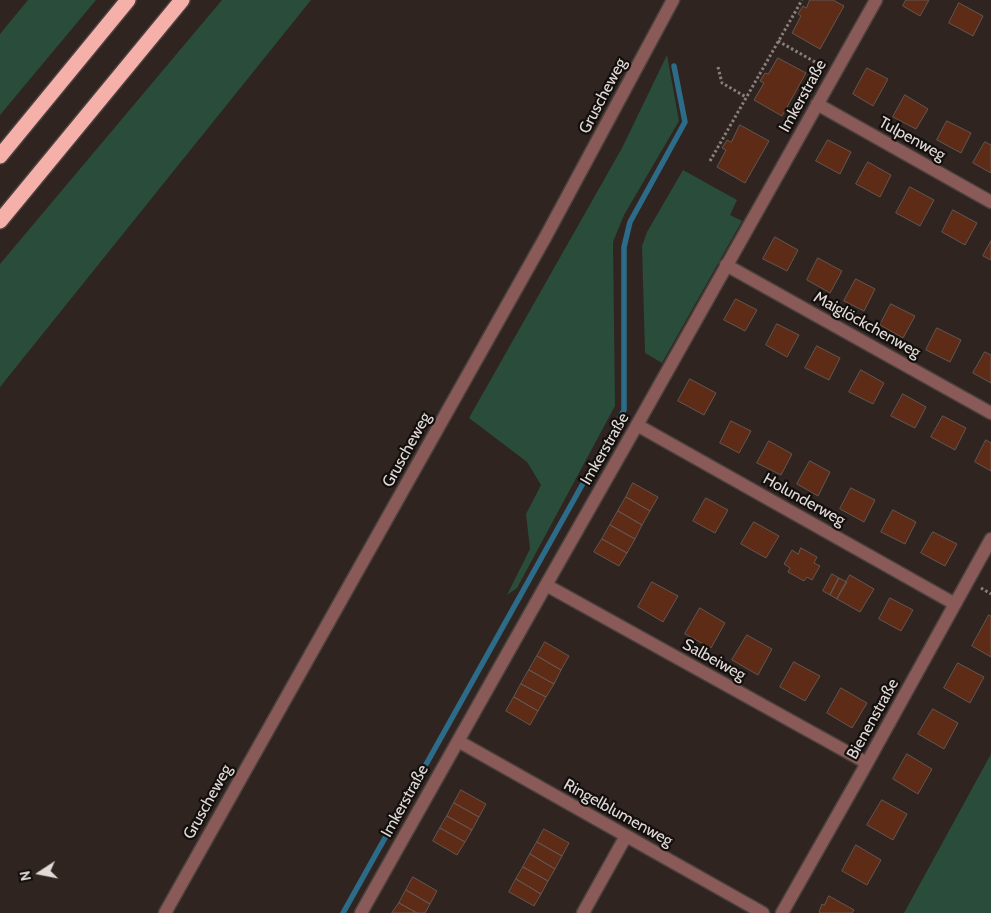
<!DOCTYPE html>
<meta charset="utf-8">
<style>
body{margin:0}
#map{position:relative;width:991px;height:913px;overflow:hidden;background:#2f2420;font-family:Cabin,sans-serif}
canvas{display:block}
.north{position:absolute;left:15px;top:848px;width:50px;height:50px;-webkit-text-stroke:4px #130f0d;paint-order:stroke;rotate:259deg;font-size:14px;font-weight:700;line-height:20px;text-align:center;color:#e1dad8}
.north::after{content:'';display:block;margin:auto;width:18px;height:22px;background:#e1dad8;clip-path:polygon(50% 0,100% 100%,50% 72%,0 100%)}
</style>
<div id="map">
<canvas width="991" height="913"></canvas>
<div class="north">N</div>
</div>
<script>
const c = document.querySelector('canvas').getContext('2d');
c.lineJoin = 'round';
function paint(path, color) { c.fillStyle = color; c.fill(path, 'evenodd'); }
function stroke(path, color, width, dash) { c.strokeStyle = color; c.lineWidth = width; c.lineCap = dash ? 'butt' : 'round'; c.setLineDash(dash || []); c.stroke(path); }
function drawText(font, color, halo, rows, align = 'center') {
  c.font = font + ' Cabin,sans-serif'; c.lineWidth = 4.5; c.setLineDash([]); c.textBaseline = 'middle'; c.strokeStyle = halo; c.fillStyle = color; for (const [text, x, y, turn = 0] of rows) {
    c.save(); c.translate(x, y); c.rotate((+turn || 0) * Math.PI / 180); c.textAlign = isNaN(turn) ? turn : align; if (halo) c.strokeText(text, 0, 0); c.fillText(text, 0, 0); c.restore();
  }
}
paint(new Path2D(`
 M28,0H96L0,115V34Z
 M222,0H311L0,387V264Z
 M667,55L679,121L624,215L613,242L615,406L517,588L507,595L530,549L526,514L541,485L527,462L469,418L622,148Z
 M683,170L737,200L730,215L742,221L662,363L645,353L642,246L647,232Z
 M991,754V913H904Z`), '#2a4c3a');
stroke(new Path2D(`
 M343,913L624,410V247L630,222L685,122L674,66`), '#2c6c89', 5.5);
const building = new Path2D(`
 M810,0H833L844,6L820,49L792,33L801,16L798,14L803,6L806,8Z
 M906,0H929L920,16L903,6Z
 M959,3L983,16L973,36L949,23Z
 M778,58L806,73L782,116L754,100L764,83L760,81L765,73L768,74Z
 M867,68L888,79L873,106L853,94Z
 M905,95L928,109L916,129L893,117Z
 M947,121L971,133L961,153L937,140Z
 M740,125L769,141L745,183L717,167L726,150L722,148L727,140L731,142Z
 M828,140L851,152L840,174L816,161Z
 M985,142L991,145V173L973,163Z
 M868,162L891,175L880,197L856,184Z
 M910,187L934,200L920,226L896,213Z
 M953,210L977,223L965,245L942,232Z
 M775,237L798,250L787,271L763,259Z
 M991,241V260L983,256Z
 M818,258L842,271L830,293L807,280Z
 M856,279L875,289L864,311L844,301Z
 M736,299L757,310L745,331L724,320Z
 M891,304L915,316L903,338L880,325Z
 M777,324L799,335L787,357L766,345Z
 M937,328L961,340L950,362L926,350Z
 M817,346L840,358L829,380L805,368Z
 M985,352L991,355V383L973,373Z
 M861,370L884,383L873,404L849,392Z
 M690,379L716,393L704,415L678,401Z
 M903,394L926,407L915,428L891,416Z
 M943,416L966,428L955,450L931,437Z
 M731,421L751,431L739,453L720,443Z
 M986,440L991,443V471L975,462Z
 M769,441L792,454L781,475L757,463Z
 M810,461L830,472L818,496L797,484Z
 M633,483L658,497L650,511L626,497Z
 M851,488L875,500L864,522L840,509Z
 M626,497L650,511L642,525L618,511Z
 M706,498L728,510L715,533L693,521Z
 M893,510L916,522L905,544L881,532Z
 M618,511L642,525L635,539L610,525Z
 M754,522L779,536L766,558L741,544Z
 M610,525L635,539L627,553L602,539Z
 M933,532L957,544L945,566L921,553Z
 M602,539L627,553L619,566L594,552Z
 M801,548L817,557L814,563L820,566L812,580L807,577L804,581L788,572L790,568L784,564L792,550L798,554Z
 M832,574L839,578L830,595L823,591Z
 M850,575L874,589L860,612L837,599Z
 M839,578L847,582L837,599L830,595Z
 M652,582L678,596L663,622L638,607Z
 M890,598L913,610L901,631L879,619Z
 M700,608L725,623L711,648L685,634Z
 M989,615L991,616V657L972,646Z
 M747,635L772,649L758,675L732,660Z
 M545,642L569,656L561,670L537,656Z
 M537,656L561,670L554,684L529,670Z
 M794,662L820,676L805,701L780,687Z
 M958,663L984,677L970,703L944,688Z
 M529,670L554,684L546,697L521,684Z
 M521,684L546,697L538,711L514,697Z
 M841,688L867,703L852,728L827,713Z
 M514,697L538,711L530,725L506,711Z
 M933,709L958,723L944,749L918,734Z
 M907,754L932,769L918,794L893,779Z
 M461,790L486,804L479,817L454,803Z
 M882,800L907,814L893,840L867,825Z
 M454,803L479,817L472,830L447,816Z
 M447,816L472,830L465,842L440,828Z
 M440,828L465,842L457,855L433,841Z
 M544,829L569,843L562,856L537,842Z
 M537,842L562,856L555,869L530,854Z
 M856,845L881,860L867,885L842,871Z
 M530,854L555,869L548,881L523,867Z
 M523,867L548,881L541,894L516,879Z
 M413,877L437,891L430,904L406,890Z
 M516,879L541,894L534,906L509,892Z
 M406,890L430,904L425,913H417L399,903Z
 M829,896L854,910L852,913H820L819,912L822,904L824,905Z
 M399,903L417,913H392Z`);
paint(building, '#5d2b16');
stroke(building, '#635752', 1);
const minor = new Path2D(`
 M817,104L991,202
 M726,265L991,413
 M637,425L955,604
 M546,585L867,763
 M458,741L763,913
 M165,913L546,236L673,0
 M361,913L546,585L637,425L876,0
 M583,913L626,836
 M782,913L862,772L991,539`);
const highway = new Path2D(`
 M0,156L128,0
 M0,221L182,0`);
stroke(minor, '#4b413d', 15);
stroke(highway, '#4b413d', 18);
stroke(new Path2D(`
 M778,41L824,67
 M718,67L722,83L746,97
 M710,161L802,0
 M981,588L991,594`), '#89807d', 3, [2.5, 2.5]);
stroke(minor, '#895a57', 12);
stroke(highway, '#f6b0aa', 15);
drawText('16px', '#e1dad8', '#130f0d', [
 ["Gruscheweg",603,96,-62],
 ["Imkerstraße",803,96,-61],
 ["Tulpenweg",912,139,29],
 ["Maiglöckchenweg",867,325,29],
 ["Imkerstraße",605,449,-60],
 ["Gruscheweg",407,450,-61],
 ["Holunderweg",804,500,29],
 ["Salbeiweg",714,660,29],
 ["Bienenstraße",873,719,-61],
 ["Imkerstraße",405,801,-61],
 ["Gruscheweg",208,802,-61],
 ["Ringelblumenweg",618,813,29]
]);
</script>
